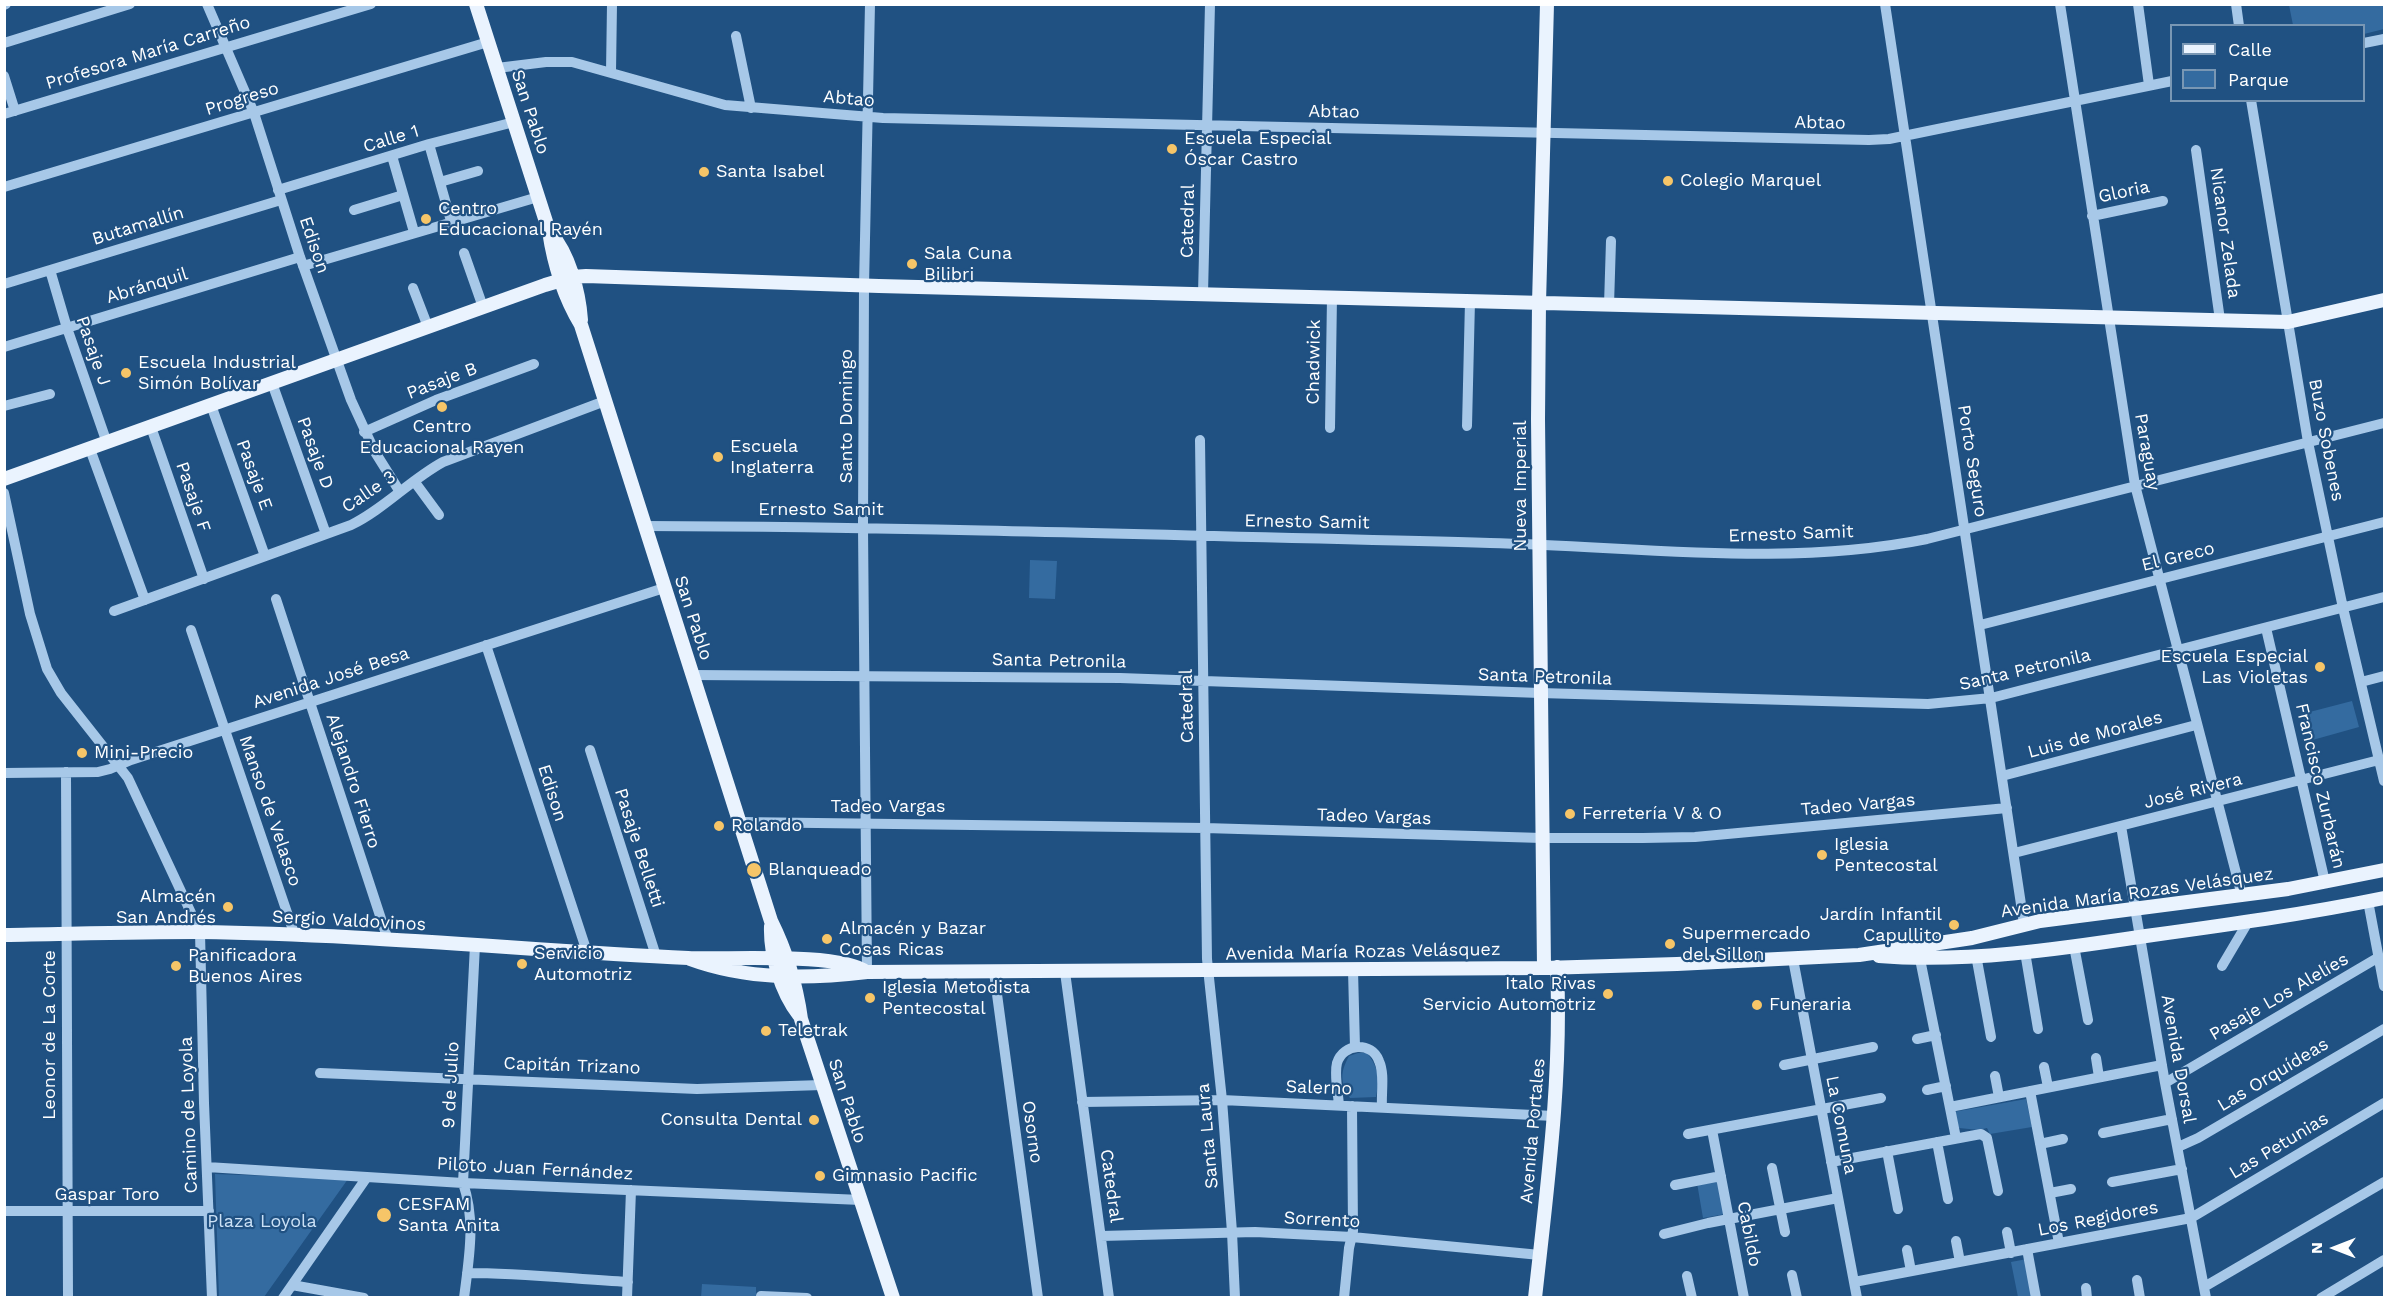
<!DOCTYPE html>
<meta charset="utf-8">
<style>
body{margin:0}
#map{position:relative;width:2389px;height:1302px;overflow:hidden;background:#205182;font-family:"Work Sans",sans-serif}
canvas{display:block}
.frame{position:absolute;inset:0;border:6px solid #fff;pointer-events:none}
.legend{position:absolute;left:2170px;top:24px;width:195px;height:78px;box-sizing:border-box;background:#205182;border:2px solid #7997b4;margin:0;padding:8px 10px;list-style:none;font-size:18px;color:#fff}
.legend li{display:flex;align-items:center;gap:12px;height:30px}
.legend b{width:30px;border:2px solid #7997b4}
.north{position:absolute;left:2305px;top:1218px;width:60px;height:60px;-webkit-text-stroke:4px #205182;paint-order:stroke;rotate:270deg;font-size:16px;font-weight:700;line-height:24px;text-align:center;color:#fff}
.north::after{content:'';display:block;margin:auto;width:21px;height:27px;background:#fff;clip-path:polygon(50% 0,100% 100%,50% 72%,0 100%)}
</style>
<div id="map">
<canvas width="2389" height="1302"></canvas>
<div class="frame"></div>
<ul class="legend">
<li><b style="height:8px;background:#eaf3fe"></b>Calle</li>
<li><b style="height:16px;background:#346ba0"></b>Parque</li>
</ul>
<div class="north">N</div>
</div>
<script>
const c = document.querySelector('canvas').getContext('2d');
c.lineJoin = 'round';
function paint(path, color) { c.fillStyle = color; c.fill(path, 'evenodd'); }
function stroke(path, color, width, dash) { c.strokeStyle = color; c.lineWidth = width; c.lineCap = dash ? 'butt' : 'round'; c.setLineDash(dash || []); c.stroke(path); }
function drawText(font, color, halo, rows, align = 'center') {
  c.font = font + ' "Work Sans",sans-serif'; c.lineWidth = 4.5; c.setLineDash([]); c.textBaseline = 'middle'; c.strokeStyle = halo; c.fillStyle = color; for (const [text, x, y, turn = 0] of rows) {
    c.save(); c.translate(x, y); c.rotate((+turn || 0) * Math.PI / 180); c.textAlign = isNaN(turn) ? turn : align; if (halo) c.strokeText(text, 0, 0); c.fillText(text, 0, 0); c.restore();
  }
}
paint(new Path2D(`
 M2289,5H2384V29L2364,34V26L2293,25Z
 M1030,560L1057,561L1055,599L1029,598Z
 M2352,701L2359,727L2309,741L2302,714Z
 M1358,1053H1367C1379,1068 1380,1079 1376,1097L1350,1098C1340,1081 1340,1073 1349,1056Z
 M2026,1099L2032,1127L1990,1134L1987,1128L1979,1130L1959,1128L1953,1112Z
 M215,1174L348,1179L264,1297L219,1298Z
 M1719,1179L1725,1214L1703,1218L1697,1183Z
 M2027,1259L2034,1297H2018L2011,1262Z
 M702,1284L756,1287V1297L701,1298Z`), '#346ba0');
stroke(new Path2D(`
 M207,4L254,113L300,257L351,400L375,452L400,492
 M1885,4L2024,924
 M2060,4L2135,485L2242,896
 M2138,4L2149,85
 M2236,4L2239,26
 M4,5L6,4
 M736,36L751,108
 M4,43L130,4
 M2364,43L2384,39
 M497,68L546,62H572L725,105L883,118L1869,140L1889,139L2172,81
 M611,72L612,4
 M4,76L15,111
 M2251,100L2308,442L2343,608L2384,781
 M4,114L371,4
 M429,144L451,221
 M2196,150L2220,320
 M392,156L414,232
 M440,182L478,171
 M4,187L488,42
 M278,190L429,144L514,122
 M354,210L403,195
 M2092,216L2163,201
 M464,253L483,307
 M303,266L538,197
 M50,270L67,328L107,443
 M4,284L281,200
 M413,288L428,327
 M1203,294L1210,4
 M1609,305L1611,241
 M4,347L300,257
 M272,383L326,534
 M211,405L265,556
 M4,406L50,394
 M1467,426L1470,301
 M151,427L204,579
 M1330,428L1332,297
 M364,432L436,400L534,364
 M1200,440L1207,959L1222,1100L1232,1232L1235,1298
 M90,449L145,600
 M414,481L439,515
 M4,493L30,614L47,669L61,693L128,778L200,932L204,1103L212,1298
 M645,526C927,527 1208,536 1490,543C1635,546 1783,568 1927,539L2384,423
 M276,599L388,940
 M114,611L351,525C384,509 410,480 443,462L605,401
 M1980,625L2384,522
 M2266,628L2325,882
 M191,630L295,936
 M486,645L587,952
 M692,675L1120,678L1540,693L1928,704L1991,698L2384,597
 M2361,682L2384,676
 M590,750L656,956
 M66,772L68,1298
 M4,773L98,772L110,769L131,760L664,588
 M2002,776L2196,725
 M739,822L1205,828L1542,838H1643L1695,837L2007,808
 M2121,826L2165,1083L2206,1298
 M2014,853L2379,760
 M2368,901L2384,986
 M2074,946L2088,1020
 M2025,952L2038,1029
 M1976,955L1991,1037
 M1793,959L1857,1298
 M1920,959L1956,1138
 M2222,966L2248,922
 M1353,970L1355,1047
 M867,972L863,527L864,286L870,4
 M994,972L1038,1298
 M1065,972L1109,1298
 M1917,1039L1936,1035
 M2096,1058L2099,1077
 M1784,1065L1873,1047
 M2044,1067L2048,1087
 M320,1073L697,1089L822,1085
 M1995,1076L1999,1097
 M2165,1083L2379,957
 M1927,1090L1946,1086
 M2030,1091L2059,1243
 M1082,1102L1222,1100L1554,1116
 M1339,1105C1338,1092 1334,1075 1337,1063C1343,1043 1372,1041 1379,1061C1385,1074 1381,1093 1382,1107
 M1950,1107L2162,1065
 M1712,1130L1744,1298
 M2103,1133L2172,1119
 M1688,1134L1881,1098
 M1937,1142L1948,1199
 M2040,1144L2063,1139
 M2178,1147L2198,1138L2384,1029
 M1887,1151L1898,1209
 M1831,1162L1981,1134L1987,1138L1998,1191
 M207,1167L463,1183L861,1200
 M1772,1168L1785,1232
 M2112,1182L2182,1169
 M1675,1185L1721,1176
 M2050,1193L2071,1189
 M4,1211H209
 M2007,1232L2011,1253
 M1664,1234L1708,1223L1838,1198
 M1101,1236L1255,1232L1352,1237L1540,1255
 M1956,1241L1960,1262
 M2027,1249L2036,1298
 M1907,1250L1911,1271
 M467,1273C521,1273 574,1279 628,1282
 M1792,1275L1797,1298
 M1687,1276L1692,1298
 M2137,1280L2140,1298
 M1854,1282L2191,1218L2384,1103
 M292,1285L364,1298
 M2204,1287L2384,1182
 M2086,1288L2087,1298
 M761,1296L807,1298
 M283,1298L367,1177
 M464,1298C469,1258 476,1221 463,1183L475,945
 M627,1298L631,1190
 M1344,1298L1349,1248L1353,1231L1352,1106
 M2321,1298L2384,1260`), '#a7c8e8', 10);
stroke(new Path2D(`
 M476,4L549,231C554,265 563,295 581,325L771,921C787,953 796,983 801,1019L893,1298
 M550,232C569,254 579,291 581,320
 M4,479L545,285L572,277L586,276L879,286L2288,322L2384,300
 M771,926C770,955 781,992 799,1015
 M4,935C69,934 134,932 199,932C362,934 525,950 688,958C725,960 840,952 866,972
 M1879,956C1966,963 2060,949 2146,936C2226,925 2306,914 2384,898
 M690,959C747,980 808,979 867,972L1544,968L1677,964L1859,955L1972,938L2040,921L2288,889L2384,870
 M1544,968L1538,419L1539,303L1547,4
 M1535,1298C1547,1188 1562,1078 1557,967`), '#eaf3fe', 14);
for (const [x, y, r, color] of [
 [1172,149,6,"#f6c568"],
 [704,172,6,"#f6c568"],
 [1668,181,6,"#f6c568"],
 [426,219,6,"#f6c568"],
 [912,264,6,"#f6c568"],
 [126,373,6,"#f6c568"],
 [442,407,6,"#f6c568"],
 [718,457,6,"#f6c568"],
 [2320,667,6,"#f6c568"],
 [82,753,6,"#f6c568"],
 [1570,814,6,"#f6c568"],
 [719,826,6,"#f6c568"],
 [1822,855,6,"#f6c568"],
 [754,870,8,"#f6c568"],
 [228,907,6,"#f6c568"],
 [1954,925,6,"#f6c568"],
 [827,939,6,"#f6c568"],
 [1670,944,6,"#f6c568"],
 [522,964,6,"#f6c568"],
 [176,966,6,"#f6c568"],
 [1608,994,6,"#f6c568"],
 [870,998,6,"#f6c568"],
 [1757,1005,6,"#f6c568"],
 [766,1031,6,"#f6c568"],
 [814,1120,6,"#f6c568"],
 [820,1176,6,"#f6c568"],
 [384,1215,8,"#f6c568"]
]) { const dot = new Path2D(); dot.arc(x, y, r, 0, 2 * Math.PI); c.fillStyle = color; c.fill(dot); stroke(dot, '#205182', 2); }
drawText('18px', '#fff', '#205182', [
 ["Profesora María Carreño",148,53,-17],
 ["Progreso",242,99,-17],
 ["Abtao",849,99,5],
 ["San Pablo",530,112,72],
 ["Abtao",1334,112,1],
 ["Abtao",1820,123,1],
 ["Calle 1",391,139,-17],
 ["Gloria",2124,192,-12],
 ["Catedral",1188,221,-89],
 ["Butamallín",138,226,-17],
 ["Nicanor Zelada",2225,233,82],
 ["Edison",314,245,71],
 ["Abránquil",147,286,-17],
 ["Pasaje J",93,351,71],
 ["Chadwick",1314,362,-89],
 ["Pasaje B",442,381,-21],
 ["Santo Domingo",847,416,-90],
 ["Buzo Sobenes",2326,440,79],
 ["Paraguay",2147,452,80],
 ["Pasaje D",315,453,70],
 ["Porto Seguro",1972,461,81],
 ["Pasaje E",254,475,70],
 ["Nueva Imperial",1521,486,-90],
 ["Calle 3",369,492,-34],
 ["Pasaje F",193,497,71],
 ["Ernesto Samit",821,510],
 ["Ernesto Samit",1307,522,1],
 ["Ernesto Samit",1791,534,-2],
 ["El Greco",2178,557,-14],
 ["San Pablo",693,618,72],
 ["Santa Petronila",1059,661,1],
 ["Santa Petronila",2025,670,-13],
 ["Santa Petronila",1545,677,2],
 ["Avenida José Besa",331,678,-18],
 ["Catedral",1187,706,-91],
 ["Luis de Morales",2095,735,-15],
 ["Alejandro Fierro",353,781,72],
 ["Francisco Zurbarán",2320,786,77],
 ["José Rivera",2193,791,-14],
 ["Edison",552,793,72],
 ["Tadeo Vargas",1858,805,-5],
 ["Tadeo Vargas",888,807],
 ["Manso de Velasco",270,811,71],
 ["Tadeo Vargas",1374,817,2],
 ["Pasaje Belletti",639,848,72],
 ["Avenida María Rozas Velásquez",2137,893,-8],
 ["Sergio Valdovinos",349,921,3],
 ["Avenida María Rozas Velásquez",1363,952,-1],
 ["Pasaje Los Alelíes",2279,997,-30],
 ["Leonor de La Corte",50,1035,-90],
 ["Avenida Dorsal",2178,1059,80],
 ["Capitán Trizano",572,1066,2],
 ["Las Orquídeas",2273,1075,-31],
 ["9 de Julio",451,1085,-87],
 ["Salerno",1319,1088,2],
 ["San Pablo",847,1101,72],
 ["Camino de Loyola",189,1115,-92],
 ["La Comuna",1841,1125,79],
 ["Avenida Portales",1533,1131,-85],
 ["Osorno",1032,1132,82],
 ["Santa Laura",1208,1136,-95],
 ["Las Petunias",2279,1146,-31],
 ["Piloto Juan Fernández",535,1169,3],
 ["Catedral",1111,1186,82],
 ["Gaspar Toro",107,1195],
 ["Los Regidores",2098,1219,-11],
 ["Sorrento",1322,1220,3],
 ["Cabildo",1749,1234,79]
]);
drawText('18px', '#fff', '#205182', [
 ["Escuela Especial",1184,139],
 ["Óscar Castro",1184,160],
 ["Santa Isabel",716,172],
 ["Colegio Marquel",1680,181],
 ["Centro",438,209],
 ["Educacional Rayén",438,230],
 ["Sala Cuna",924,254],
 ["Bilibri",924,275],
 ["Escuela Industrial",138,363],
 ["Simón Bolívar",138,384],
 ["Centro",442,427,"center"],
 ["Educacional Rayen",442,448,"center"],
 ["Escuela",730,447],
 ["Inglaterra",730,468],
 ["Escuela Especial",2308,657,"right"],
 ["Las Violetas",2308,678,"right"],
 ["Mini-Precio",94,753],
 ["Ferretería V & O",1582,814],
 ["Rolando",731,826],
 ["Iglesia",1834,845],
 ["Pentecostal",1834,866],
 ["Blanqueado",768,870],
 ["Almacén",216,897,"right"],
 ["San Andrés",216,918,"right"],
 ["Jardín Infantil",1942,915,"right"],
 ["Capullito",1942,936,"right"],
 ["Almacén y Bazar",839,929],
 ["Cosas Ricas",839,950],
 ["Supermercado",1682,934],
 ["del Sillon",1682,955],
 ["Servicio",534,954],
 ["Automotriz",534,975],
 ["Panificadora",188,956],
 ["Buenos Aires",188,977],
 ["Italo Rivas",1596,984,"right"],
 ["Servicio Automotriz",1596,1005,"right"],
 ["Iglesia Metodista",882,988],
 ["Pentecostal",882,1009],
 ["Funeraria",1769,1005],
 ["Teletrak",778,1031],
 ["Consulta Dental",802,1120,"right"],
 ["Gimnasio Pacific",832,1176],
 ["CESFAM",398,1205],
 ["Santa Anita",398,1226]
], 'left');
drawText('18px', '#cbe1f6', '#205182', [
 ["Plaza Loyola",262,1222]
]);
</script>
